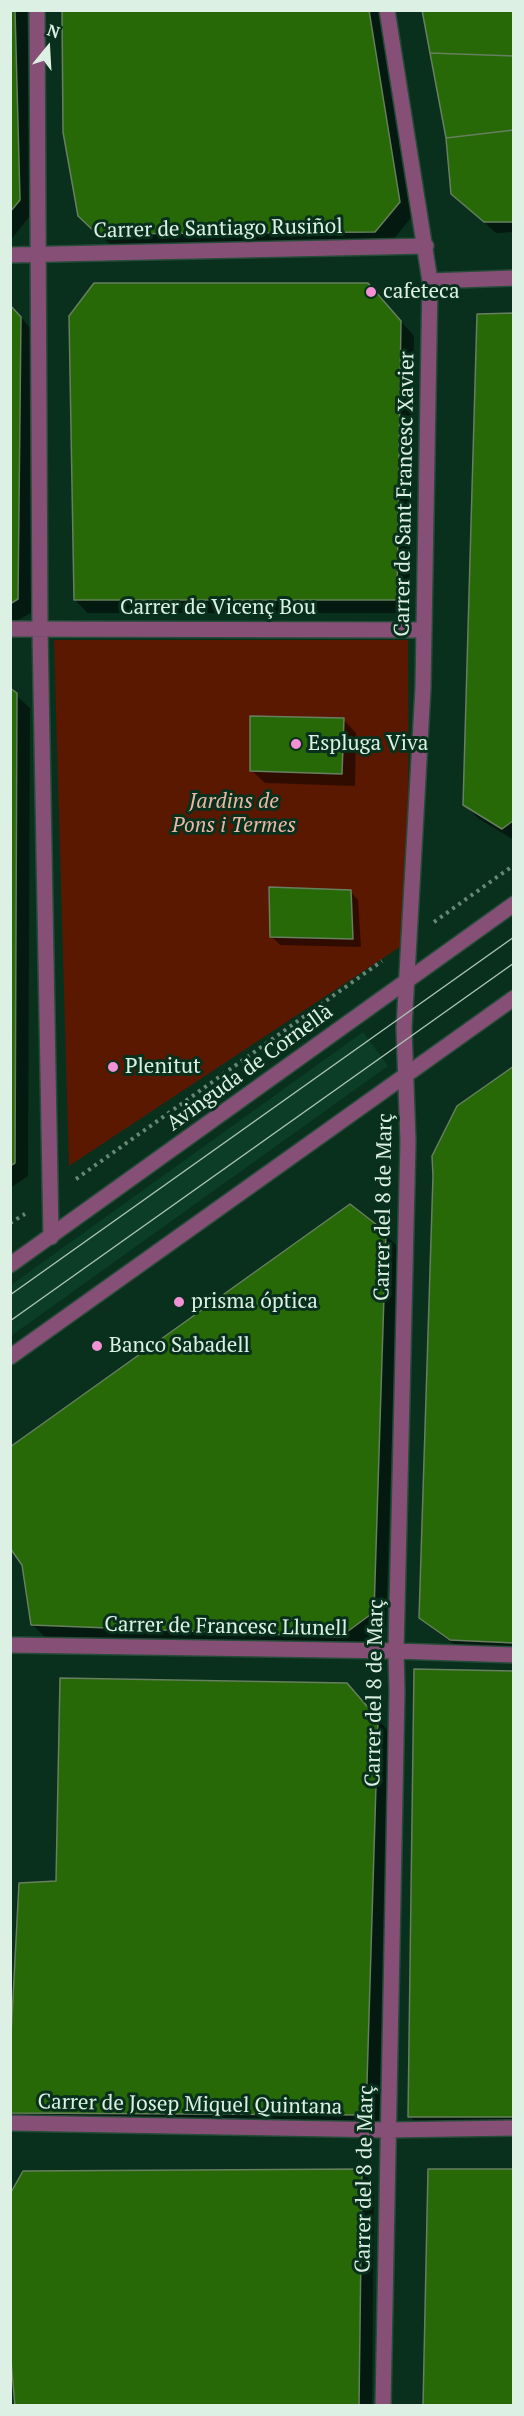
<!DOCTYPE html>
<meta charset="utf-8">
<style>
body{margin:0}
#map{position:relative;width:524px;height:2416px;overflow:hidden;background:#08301d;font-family:"PT Serif",serif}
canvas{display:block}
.frame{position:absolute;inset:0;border:12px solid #dcf0e4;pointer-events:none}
.north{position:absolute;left:18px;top:18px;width:60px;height:60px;-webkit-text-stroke:4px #08301d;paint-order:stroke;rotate:18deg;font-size:16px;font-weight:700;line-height:24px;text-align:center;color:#dcf0e4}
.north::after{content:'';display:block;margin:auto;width:21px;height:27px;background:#dcf0e4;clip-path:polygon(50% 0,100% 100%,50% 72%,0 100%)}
</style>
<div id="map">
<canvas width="524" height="2416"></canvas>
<div class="frame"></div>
<div class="north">N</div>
</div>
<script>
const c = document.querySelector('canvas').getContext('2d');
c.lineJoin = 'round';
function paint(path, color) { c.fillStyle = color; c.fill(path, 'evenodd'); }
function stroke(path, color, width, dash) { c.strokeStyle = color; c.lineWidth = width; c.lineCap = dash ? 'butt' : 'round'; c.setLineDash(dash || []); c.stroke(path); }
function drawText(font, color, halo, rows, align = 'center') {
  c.font = font + ' "PT Serif",serif'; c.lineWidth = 6; c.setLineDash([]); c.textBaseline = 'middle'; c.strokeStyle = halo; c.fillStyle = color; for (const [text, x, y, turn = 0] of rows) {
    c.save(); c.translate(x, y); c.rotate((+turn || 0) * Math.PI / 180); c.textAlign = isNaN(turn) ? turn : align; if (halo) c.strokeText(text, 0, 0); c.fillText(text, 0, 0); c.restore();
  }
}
paint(new Path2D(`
 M363,1032L388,1066L11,1336V1285Z`), '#0b3d27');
paint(new Path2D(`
 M54,640H408L409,941L69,1166Z`), '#5b1800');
paint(new Path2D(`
 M10,10H27L32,213L10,241Z
 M63,10H380L413,215L389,245L112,246L93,229Z
 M514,10V232L496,233L453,194Z
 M381,299L414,336L409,613H88L75,600Z
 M10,305L34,332L31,613L10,624Z
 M514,315V840L478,818L464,804Z
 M10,690L30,708L28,1176L10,1188Z
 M343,719L356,733L355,786L265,783L251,770Z
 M350,891L358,900L361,947L280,945L272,937Z
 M514,1067V1655L465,1652L435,1631L421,1617Z
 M385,1234L398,1247L386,1625L354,1650L46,1638L33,1625Z
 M514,1673V2129H423L409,2116Z
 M347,1684L390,1733L379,2128L22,2125L10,2113V2087L57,1883Z
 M361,2171L374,2184L372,2406H17Z`), '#0007');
const building = new Path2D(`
 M10,10H15L20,200L10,212Z
 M62,10H369L400,202L375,232L97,234L78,216L63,132Z
 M422,10H514V56L430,53Z
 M430,53L514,56V130L446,138Z
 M514,130V222H484L451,194L446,138Z
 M94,283H368L401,321L397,600H74L69,316Z
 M10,305L21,317L18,599L10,604Z
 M514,313V820L502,829L463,805L477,314Z
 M10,688L17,693L15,1163L10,1166Z
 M250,716L344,718L342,774L250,771Z
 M269,887L351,890L353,939L270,937Z
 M514,1066V1643L450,1640L419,1618L433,1176L432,1156L457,1106Z
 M350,1204L386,1232L374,1612L340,1637L31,1625L22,1565L10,1548V1447Z
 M414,1669L514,1671V2117H408Z
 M60,1678L347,1683L378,1719L366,2115L10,2113V2055L19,1883L56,1881Z
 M362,2169L359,2406H15L10,2349V2194L23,2171Z
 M428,2169H514V2406H423Z`);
paint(building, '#276907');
stroke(building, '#677f5f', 1.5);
const minor = new Path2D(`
 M37,10L40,629L51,1237
 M10,255L426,246
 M430,281L514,278
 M10,629L424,630
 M10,1645L396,1651L514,1655
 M10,2123L387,2130L514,2128
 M383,2406L397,1691L396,1651L408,1141L404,1028L423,688L430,281L387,10`);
const tertiary = new Path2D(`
 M10,1265L514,904
 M10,1357L514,998`);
stroke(minor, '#264b39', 18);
stroke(tertiary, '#264b39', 18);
stroke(new Path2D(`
 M434,922L514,865
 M76,1179L382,961
 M10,1223L25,1214`), '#688777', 4, [3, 4.5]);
stroke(minor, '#865076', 15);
stroke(tertiary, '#865076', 15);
stroke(new Path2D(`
 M10,1295L514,937
 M10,1321L514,963`), '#a9c2b4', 1.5);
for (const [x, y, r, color] of [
 [371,292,6,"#f291d6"],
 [296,744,6,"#f291d6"],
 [113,1067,6,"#f291d6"],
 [179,1302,6,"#f291d6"],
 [97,1346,6,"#f291d6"]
]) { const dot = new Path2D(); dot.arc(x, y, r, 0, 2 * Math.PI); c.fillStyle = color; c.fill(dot); stroke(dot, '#08301d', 2); }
drawText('21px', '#dcf0e4', '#08301d', [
 ["Carrer de Santiago Rusiñol",218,229,-1],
 ["Carrer de Sant Francesc Xavier",405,494,-89],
 ["Carrer de Vicenç Bou",218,608],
 ["Avinguda de Cornellà",250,1068,-36],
 ["Carrer del 8 de Març",384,1207,-89],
 ["Carrer de Francesc Llunell",226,1627,1],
 ["Carrer del 8 de Març",375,1693,-89],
 ["Carrer de Josep Miquel Quintana",190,2105,1],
 ["Carrer del 8 de Març",365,2179,-89]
]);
drawText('21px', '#dcf0e4', '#08301d', [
 ["cafeteca",383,292],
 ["Espluga Viva",308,744],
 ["Plenitut",125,1067],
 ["prisma óptica",191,1302],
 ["Banco Sabadell",109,1346]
], 'left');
drawText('italic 21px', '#edb7a6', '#08301d', [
 ["Jardins de",234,802],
 ["Pons i Termes",234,826]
]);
</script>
